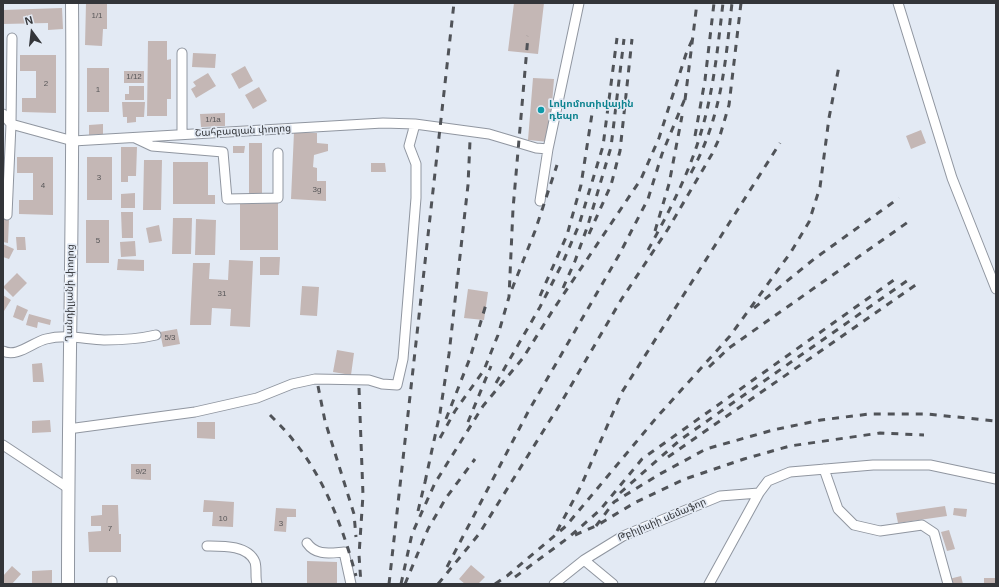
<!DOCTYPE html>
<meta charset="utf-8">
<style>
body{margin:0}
#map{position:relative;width:999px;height:587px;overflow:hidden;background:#e3eaf4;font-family:Arial,sans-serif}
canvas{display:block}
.frame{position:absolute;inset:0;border:4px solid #333539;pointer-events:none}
.north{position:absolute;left:12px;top:12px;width:40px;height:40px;-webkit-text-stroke:3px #e3eaf4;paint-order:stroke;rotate:345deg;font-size:11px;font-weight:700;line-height:16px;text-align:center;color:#333539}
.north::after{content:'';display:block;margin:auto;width:14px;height:18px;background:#333539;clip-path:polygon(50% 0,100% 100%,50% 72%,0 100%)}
</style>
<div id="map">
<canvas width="999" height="587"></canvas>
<div class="frame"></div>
<div class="north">N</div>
</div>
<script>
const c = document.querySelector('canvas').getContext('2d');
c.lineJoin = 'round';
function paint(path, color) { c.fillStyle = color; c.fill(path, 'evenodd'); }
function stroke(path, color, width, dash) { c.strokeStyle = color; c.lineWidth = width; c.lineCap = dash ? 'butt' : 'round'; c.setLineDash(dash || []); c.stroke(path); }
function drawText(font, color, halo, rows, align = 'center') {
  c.font = font + ' Arial,"Noto Sans Armenian",sans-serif'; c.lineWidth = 3.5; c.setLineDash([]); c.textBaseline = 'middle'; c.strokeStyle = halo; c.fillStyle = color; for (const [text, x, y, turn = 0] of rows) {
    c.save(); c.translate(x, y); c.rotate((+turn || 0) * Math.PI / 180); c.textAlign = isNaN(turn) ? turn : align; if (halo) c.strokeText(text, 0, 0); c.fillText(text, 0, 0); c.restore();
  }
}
paint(new Path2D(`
 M86,3H107V29H103L102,46L85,45Z
 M514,3H544L538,54L508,51Z
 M62,8L63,29L48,30V23L3,24V10Z
 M148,41H167V60L171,59V99H167V116H147Z
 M193,53L216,54L215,68L192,67Z
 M20,55H56V113L22,112V98H36V71H20Z
 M245,66L253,81L239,89L231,74Z
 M87,68H109V112H87Z
 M124,71H144V83H124Z
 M208,73L216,86L196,98L191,89L196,86L193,82Z
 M533,78L554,79L549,142L528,140Z
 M129,86H144V100H125V94H129Z
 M259,87L267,101L253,109L245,95Z
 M122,102H145L144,117H136V122L127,123V117H123Z
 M225,113V126L201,127L200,114Z
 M103,124V134L89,135V125Z
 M921,130L926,143L911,149L906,136Z
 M294,132L317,133V143L328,144V151L314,155L313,167L317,168V181H326V201L291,199Z
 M249,143H262V195H249Z
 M233,146H245L244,153H233Z
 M121,147H137L136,176H128V182H121Z
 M17,157H53V215L19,214V200H33V173H17Z
 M87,157H112V200H87Z
 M144,160H162L161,210H143Z
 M173,162H208V195H215V204H173Z
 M371,163H385L386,172H371Z
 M135,193V208H121V194Z
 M278,203V250H240V204Z
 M121,212H133V238H122Z
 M3,218L9,219L8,243L3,242Z
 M173,218H192L191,254H172Z
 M196,219L216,220L215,255H195Z
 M86,220H109V263H86Z
 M159,225L162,241L149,243L146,228Z
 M16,237H25L26,250H17Z
 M135,241L136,256L121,257L120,242Z
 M3,244L14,249L9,259L3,257Z
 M260,257H280L279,275H260Z
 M118,259L144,260V271L117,270Z
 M229,260L253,261L250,327L230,326L231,309L212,308L211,325H190L193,263H210L209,279L228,280Z
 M17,273L27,283L13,297L3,287Z
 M302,286L319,287L317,316L300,315Z
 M468,289L488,292L484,320L464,318Z
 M3,295L11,300L4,311L3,310Z
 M17,305L28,310L23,321L13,317Z
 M29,314L51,320L50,325L38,322L37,328L26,325Z
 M177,329L180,344L163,347L160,332Z
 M337,350L354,353L351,375L333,372Z
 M42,363L44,382H33L32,364Z
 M50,420L51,432L32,433V421Z
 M197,422H215V439L197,438Z
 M131,464H151V480L131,479Z
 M204,500L234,502L233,527L212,526L213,512H203Z
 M102,505H118L119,534H121V552H89L88,532L101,531V526H91V516L102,515Z
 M945,506L947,516L898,523L896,513Z
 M276,508L296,509V517H287L286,532L274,531Z
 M954,508L967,509L966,517L953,515Z
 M949,530L955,549L947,551L941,532Z
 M307,561L337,562V584H307Z
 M471,565L485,577L478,584H465L459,579Z
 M12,566L21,574L12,584H3V576Z
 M52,570V584H32V571Z
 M961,576L963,584H950L949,579Z
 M984,578H996V584H984Z`), '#c4b7b5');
const minor = new Path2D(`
 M898,3L952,178L996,289
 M3,114L11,124L73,141L383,123L415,124L489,134L536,148L548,149
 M182,134V53
 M135,138L152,146L223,152L227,199L278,198V153
 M540,201L548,149L579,3
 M7,215L11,124L12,38
 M3,351C17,358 33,342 46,339C66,334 84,339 104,340C121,340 139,339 156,335
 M68,429L195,412L257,398L292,384L315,379L369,380L382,384L397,385L403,359L416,198V164L409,146L415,124
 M3,445L68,488
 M824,469L838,509L854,525L880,531L922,525L934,533L948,584
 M307,543C316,556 330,553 344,552L351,584
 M207,546C222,546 248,545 255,562C257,569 255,577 257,584
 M584,560L613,584
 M112,584V581
 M554,584L584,560L623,536L720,496L759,493
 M709,584L759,493L768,481L790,472L873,465H930L996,479`);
const major = new Path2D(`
 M68,584C68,390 74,197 72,3`);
stroke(minor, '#9096a0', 11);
stroke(major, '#9096a0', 14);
stroke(minor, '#fff', 9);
stroke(major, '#fff', 12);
stroke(new Path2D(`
 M685,100L697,3
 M695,136L705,80L714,3
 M691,173C722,116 725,65 732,3
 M655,231L669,184L682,116
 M589,234L611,185L620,151L632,39
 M648,250C669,212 690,172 702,129C714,88 718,45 723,3
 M563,288L575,261L588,225L611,147L624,39
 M512,289L535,231L557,165
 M540,296L567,235L581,185L594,101
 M754,308L814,259L899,198
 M709,367L729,348L908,222
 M496,383L540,307L563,262L579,225L603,146L617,38
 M318,386L325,421L354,514L356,537
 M359,388L363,495L359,555L361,584
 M270,415C278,423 286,431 293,440C325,479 343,528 356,576
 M446,419L470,358L487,301
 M468,422L491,366
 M440,438L455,411L484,370L498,335L509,297L513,209L528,36
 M668,457L917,284
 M425,482L440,413L449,354L468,185L470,141
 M620,493L680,440L908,280
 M418,511L426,478
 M596,526L614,502L660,474L706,449L773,430L821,420L869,414H927L996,421
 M557,531L581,486L622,392L780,143
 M575,535L596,526L636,502L685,479L744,459L790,446L880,433L924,435
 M447,567L528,412L619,255L648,199L662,154L686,96
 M515,577L568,538L600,510L642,459L898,277
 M389,584L454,3
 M401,584L412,534L435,483L483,406L523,358L553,310L641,179L659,138L686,54L693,38
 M405,584L428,529L446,498L475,459
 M438,584L479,534L562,401L621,300L668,229L712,154L719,139L729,105L741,3
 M495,584L507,576L566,526L657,417L730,336L791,252L809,222L820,187L829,118L839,66`), '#505358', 3, [7, 7]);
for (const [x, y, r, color] of [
 [541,110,4,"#0f9aa8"]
]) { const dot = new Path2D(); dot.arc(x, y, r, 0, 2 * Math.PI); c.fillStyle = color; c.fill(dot); stroke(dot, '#e3eaf4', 1.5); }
drawText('8px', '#575658', null, [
 ["1/1",97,16],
 ["1/12",134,77],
 ["2",46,84],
 ["1",98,90],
 ["1/1a",213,120],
 ["3",99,178],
 ["4",43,186],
 ["3g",317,190],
 ["5",98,241],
 ["31",222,294],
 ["5/3",170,338],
 ["9/2",141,472],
 ["10",223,519],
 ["3",281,524],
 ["7",110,529]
]);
drawText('bold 10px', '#0d838f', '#e3eaf4', [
 ["Լոկոմոտիվային",549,104],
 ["դեպո",549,116]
], 'left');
drawText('10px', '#333539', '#e3eaf4', [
 ["Շահբազյան փողոց",243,131,-3],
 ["Ղանդիլյանի փողոց",70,293,-89],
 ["Թբիլիսիի սեմաֆոր",662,520,-23]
]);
</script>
